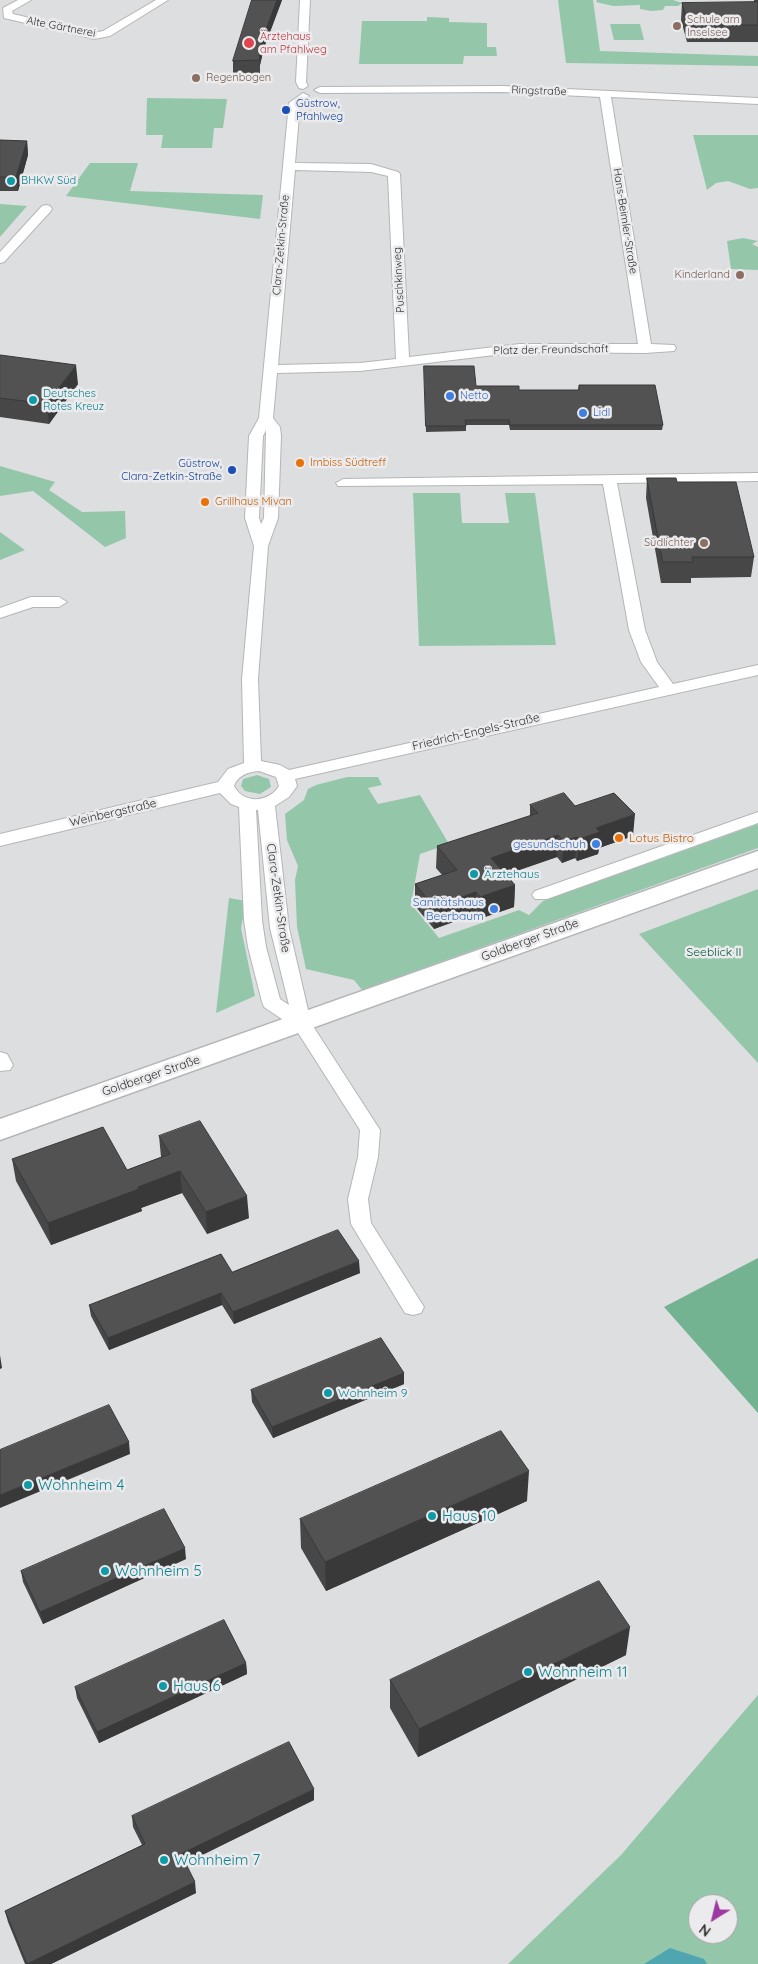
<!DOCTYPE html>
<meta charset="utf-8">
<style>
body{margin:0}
#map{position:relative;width:758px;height:1964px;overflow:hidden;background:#dddee0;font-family:Quicksand,sans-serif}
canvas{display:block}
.north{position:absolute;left:688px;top:1894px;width:50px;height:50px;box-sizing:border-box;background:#ebebed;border:1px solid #a1a1a2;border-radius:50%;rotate:216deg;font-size:14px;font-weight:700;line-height:20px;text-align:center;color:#323232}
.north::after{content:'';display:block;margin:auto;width:18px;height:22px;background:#9d399f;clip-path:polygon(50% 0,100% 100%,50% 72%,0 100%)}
</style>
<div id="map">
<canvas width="758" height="1964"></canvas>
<div class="north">N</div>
</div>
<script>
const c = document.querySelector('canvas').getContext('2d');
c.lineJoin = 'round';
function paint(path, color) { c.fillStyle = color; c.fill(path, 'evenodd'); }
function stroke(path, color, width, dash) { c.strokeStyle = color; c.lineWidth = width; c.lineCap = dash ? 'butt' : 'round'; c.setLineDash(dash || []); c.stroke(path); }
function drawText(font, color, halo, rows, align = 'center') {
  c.font = font + ' Quicksand,sans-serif'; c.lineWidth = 5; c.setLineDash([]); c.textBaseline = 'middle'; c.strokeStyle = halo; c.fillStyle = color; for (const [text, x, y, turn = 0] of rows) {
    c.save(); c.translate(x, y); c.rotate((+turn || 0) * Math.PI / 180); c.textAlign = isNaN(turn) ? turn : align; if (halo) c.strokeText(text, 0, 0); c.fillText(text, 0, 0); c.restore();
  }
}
paint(new Path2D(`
 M558,0H593L600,51L758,56V66L566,63Z
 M597,0H673L682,3L678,6H665L663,10L651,11L640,9V5L613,6L596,2Z
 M427,17L449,18V22L487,23V47H496L497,56H464L463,64H359L362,21H427Z
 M610,24H640L644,40H614Z
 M147,98L227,99L223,128H214L212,148H161L163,135H146Z
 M693,135H758V188L750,189L728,181L716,183L707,190Z
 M90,163H138L130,191L263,195L260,219L66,196Z
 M0,204L27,206L0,237Z
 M743,238L758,241L752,244L758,247V270L731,269L727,241Z
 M0,466L55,482L49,490L82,512L125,511L126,538L105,547L33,491L0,496Z
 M413,493H460L462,523H509L505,493H535L556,645L419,646Z
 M0,532L25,550L0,560Z
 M257,775L269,779L271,787L260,794L245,791L241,786L243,779Z
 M347,777H378L382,785L368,788L378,804L420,795L449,844L420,854L411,904L439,938L519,910L529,915L543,901L758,824V848L362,990L354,980L306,969L297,927L295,880L298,866L287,840L285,814L304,800L308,789L316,785Z
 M758,889V1063L639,934Z
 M229,898L246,901L241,928L255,996L216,1013Z
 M758,1695V1964H508L621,1855ZM698,1904H728V1934H698Z`), '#94c7aa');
paint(new Path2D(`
 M758,1258V1413L664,1307Z`), '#73b391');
paint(new Path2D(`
 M670,1948L704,1959L707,1964H644Z`), '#50a6b0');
const minor = new Path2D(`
 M18,0H31L12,11L13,14L94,33L103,31L156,0H168L110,36L94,39L4,18L3,8Z
 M300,0H310L306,82L308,86L303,89L299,88L296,82Z
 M503,86L758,98V104L611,97L651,344L674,345L676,348L674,351L645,353L520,352L360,371L277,373L273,418L280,427L281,436L278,518L268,546L258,679L261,761L280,765L289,770L659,687L641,662L629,630L603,484L338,486L336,483L343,479L758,473V481L617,483L645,630L657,662L673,684L758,665V675L295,779L297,786L289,797L275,806L289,928L311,1023L380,1130L378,1157L368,1199L371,1223L424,1307L421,1313L413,1315L405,1313L351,1224L348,1199L358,1157L360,1130L295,1028L264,1007L262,1002L248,947L244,920L239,807L231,804L220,793L0,846V834L218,782L228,769L244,763L242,679L254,546L245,518L249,436L259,418L289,103L303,93L309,96L300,104L295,163L371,164L398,172L400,174L409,357L520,344H638L600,97L503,92L320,93L314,90L320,87ZM295,170L371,172L388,176L396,359L360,363L278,365ZM266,430L264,518L261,524L259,518L263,436ZM259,771L276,777L279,786C269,803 243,804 234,786C238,775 248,772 259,771ZM256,810H258L270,928L289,1005L280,999L266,947L262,920Z
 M46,205L50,206L52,209L50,212L4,262L0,263V252L42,206Z
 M31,597H59L67,602L59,607H33L0,618V608Z
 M758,812V823L547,899H535L532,895L535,891Z
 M0,1052L7,1054L13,1065L10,1070L0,1071Z`);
const secondary = new Path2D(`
 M758,851V868L0,1140V1119Z`);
stroke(minor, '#b4b5b6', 2);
stroke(secondary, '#b4b5b6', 3);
paint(minor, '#fff');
paint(secondary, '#fff');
paint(new Path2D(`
 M252,0H282L264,48L260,65V74L233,75V61Z
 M754,0H758V42H687L681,20L682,3L754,2Z
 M0,140L27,141L28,155L18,191H0Z
 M0,355L78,384L49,424L0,417Z
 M424,366L476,386L519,390H578L579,385L663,425L662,430H510L509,425H466V431L426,432Z
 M647,478L677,482L754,557L751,577L691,578V583H661L646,498Z
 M530,805L575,806L633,836L599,848L598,854L577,861L575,858L562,863L557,857L506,874L515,885L514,907L479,919L475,914L434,929L415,906V884L442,875L436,868L437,846L530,816Z
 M159,1136L249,1218L207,1234L182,1193L141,1208L142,1211L51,1245L16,1181L12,1159L127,1170L161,1157Z
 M232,1272L360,1273L234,1324L222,1305L109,1350L91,1316L89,1305Z
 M404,1373V1384L273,1438L252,1402L251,1390Z
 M527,1501L326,1591L301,1548L300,1519Z
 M186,1559L43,1624L23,1582L21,1571Z
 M626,1655L418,1757L390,1708V1680Z
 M246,1663L247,1674L99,1743L77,1698L75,1687Z
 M314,1800L185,1863L196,1893L51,1964H25L8,1922L5,1911L142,1845L133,1827L132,1816Z`), '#474747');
paint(new Path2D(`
 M277,0H282L264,48L260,65L259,52L264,35Z
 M27,141L28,155L18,191L16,177Z
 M76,365L78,384L49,424L47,404Z
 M635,814L633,836L599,848L598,854L577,861L579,839L596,828Z
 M558,835L557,857L491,880V858Z
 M577,837L575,858L562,863L564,841Z
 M515,885L514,907L479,919L480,897Z
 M476,892L475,914L434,929V907Z
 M180,1171L182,1193L141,1208L142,1211L51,1245L48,1223L138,1187Z
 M247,1196L249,1218L207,1234L206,1212Z
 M359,1261L360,1273L234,1324L233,1312Z
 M221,1293L222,1305L109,1350L108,1338Z
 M0,1355L2,1368L0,1369Z
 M404,1373V1384L273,1438L272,1427Z
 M129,1442L130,1454L0,1508V1495Z
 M529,1471L527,1501L326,1591L325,1562Z
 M185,1548L186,1559L43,1624L40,1612Z
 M630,1627L626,1655L418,1757L419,1729Z
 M246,1663L247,1674L99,1743L97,1732Z
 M314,1789V1800L182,1865L181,1854Z
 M195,1882L196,1893L51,1964H28Z`), '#39393a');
const building = new Path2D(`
 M252,0H277L264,35L259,52L260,60L233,61Z
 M758,2V25H688L682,3Z
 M0,140L27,141L16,177H0Z
 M0,355L76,365L47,404L0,398Z
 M424,366H474L476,386H519V390H579V385H655L663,425H510L509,420H465L466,426H426Z
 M647,478H676L677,482H736L754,557H692L693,562H663Z
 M564,793L575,806L614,793L635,814L596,828L600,832L579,839L577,837L564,841L558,835L491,858L515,885L480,897L476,892L434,907L415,884L457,870L437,846L538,813L530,805Z
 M200,1121L247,1196L206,1212L180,1171L138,1187L139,1189L48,1223L12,1159L103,1127L127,1170L170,1154L159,1136Z
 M338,1230L359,1261L233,1312L221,1293L108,1338L89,1305L221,1254L232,1272Z
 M381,1338L404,1373L272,1427L251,1390Z
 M109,1405L129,1442L0,1495V1450Z
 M501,1431L529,1471L325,1562L300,1519Z
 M164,1509L185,1548L40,1612L21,1571Z
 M599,1581L630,1627L419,1729L390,1680Z
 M224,1620L246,1663L97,1732L75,1687Z
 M289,1742L314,1789L181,1854L195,1882L27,1964L5,1911L145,1844L132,1816Z`);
paint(building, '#525253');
stroke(building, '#39393a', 1);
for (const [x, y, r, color] of [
 [677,26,5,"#8d6e63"],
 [249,43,6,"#e0444e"],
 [196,78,5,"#8d6e63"],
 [286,110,5,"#1a4fb4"],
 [11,181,5,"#0f9aa8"],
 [740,275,5,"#8d6e63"],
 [450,396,5,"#3f7fe0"],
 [33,400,5,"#0f9aa8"],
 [583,413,5,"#3f7fe0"],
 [300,463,5,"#e8710a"],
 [232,470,5,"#1a4fb4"],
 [205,502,5,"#e8710a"],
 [704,543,5,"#8d6e63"],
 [619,838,5,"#e8710a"],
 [596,844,5,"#3f7fe0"],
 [474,874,5,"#0f9aa8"],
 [494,909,5,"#3f7fe0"],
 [328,1393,5,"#0f9aa8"],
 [28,1485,5,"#0f9aa8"],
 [432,1516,5,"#0f9aa8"],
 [105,1571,5,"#0f9aa8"],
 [528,1672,5,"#0f9aa8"],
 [163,1686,5,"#0f9aa8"],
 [164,1860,5,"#0f9aa8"]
]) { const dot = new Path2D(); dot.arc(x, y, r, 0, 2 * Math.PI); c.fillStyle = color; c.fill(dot); stroke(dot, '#ebebed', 2); }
drawText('11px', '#785e54', '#ebebed', [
 ["Schule am",687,20],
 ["Inselsee",687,33],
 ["Regenbogen",206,78],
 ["Kinderland",730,275,"right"],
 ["Südlichter",694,543,"right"]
], 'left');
drawText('11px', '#323232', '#ebebed', [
 ["Alte Gärtnerei",61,27,11],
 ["Ringstraße",539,91,2],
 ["Hans-Beimler-Straße",625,221,81],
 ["Clara-Zetkin-Straße",281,245,-85],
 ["Puschkinweg",399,280,-93],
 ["Platz der Freundschaft",551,350,-1]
]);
drawText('11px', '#be3a42', '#ebebed', [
 ["Ärztehaus",260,37],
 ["am Pfahlweg",260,50]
], 'left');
drawText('11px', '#164399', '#ebebed', [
 ["Güstrow,",296,104],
 ["Pfahlweg",296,117],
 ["Güstrow,",222,464,"right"],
 ["Clara-Zetkin-Straße",222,477,"right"]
], 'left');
drawText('11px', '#0d838f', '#ebebed', [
 ["BHKW Süd",21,181],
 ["Deutsches",43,394],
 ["Rotes Kreuz",43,407]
], 'left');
drawText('11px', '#366cbe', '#ebebed', [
 ["Netto",460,396],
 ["Lidl",593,413]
], 'left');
drawText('11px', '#c56008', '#ebebed', [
 ["Imbiss Südtreff",310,463],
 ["Grillhaus Mivan",215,502]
], 'left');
drawText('12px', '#323232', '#ebebed', [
 ["Friedrich-Engels-Straße",476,732,-13],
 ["Weinbergstraße",113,813,-13],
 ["Clara-Zetkin-Straße",278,898,82],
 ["Goldberger Straße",530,940,-20],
 ["Goldberger Straße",151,1076,-19]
]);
drawText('12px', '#c56008', '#ebebed', [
 ["Lotus Bistro",629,838]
], 'left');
drawText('12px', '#366cbe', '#ebebed', [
 ["gesundschuh",586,844],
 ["Sanitätshaus",484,902],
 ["Beerbaum",484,916]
], 'right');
drawText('12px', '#0d838f', '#ebebed', [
 ["Ärztehaus",484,874],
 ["Wohnheim 9",338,1393]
], 'left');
drawText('12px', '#005535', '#ebebed', [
 ["Seeblick II",714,952]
]);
drawText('15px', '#0d838f', '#ebebed', [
 ["Wohnheim 4",38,1485],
 ["Haus 10",442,1516],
 ["Wohnheim 5",115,1571],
 ["Wohnheim 11",538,1672],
 ["Haus 6",173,1686],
 ["Wohnheim 7",174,1860]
], 'left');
</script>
